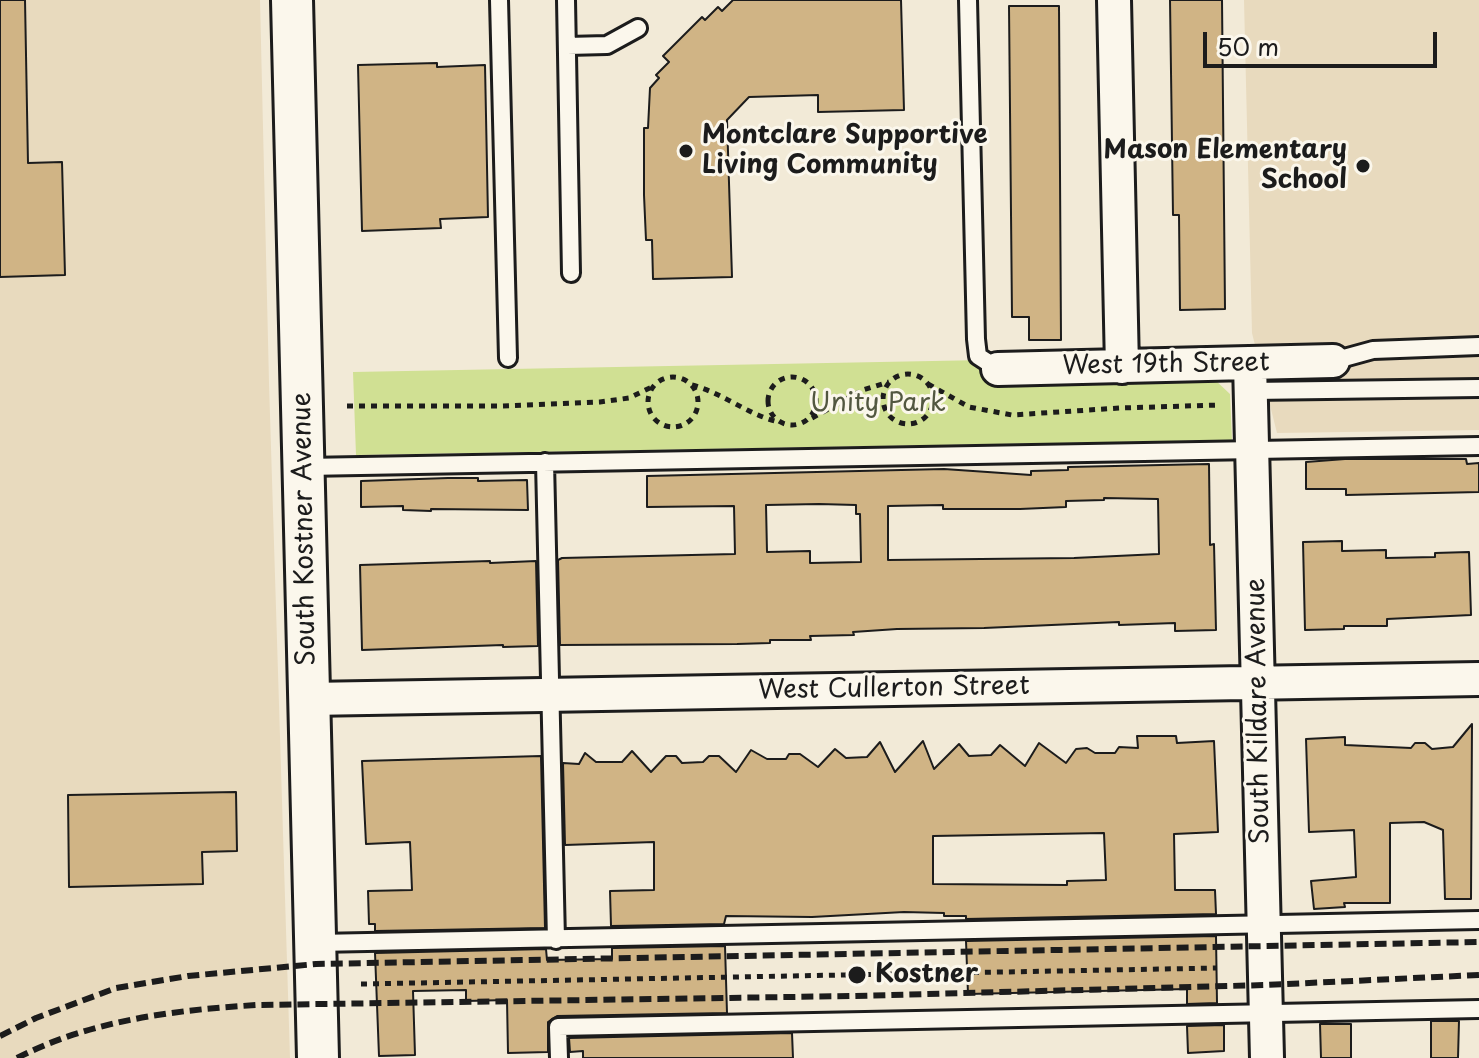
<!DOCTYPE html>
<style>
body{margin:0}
#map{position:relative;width:1479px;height:1058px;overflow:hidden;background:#f2ead7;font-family:"Playpen Sans",sans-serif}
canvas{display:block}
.scale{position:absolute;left:1203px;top:32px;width:234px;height:36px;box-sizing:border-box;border:4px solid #1c1c1c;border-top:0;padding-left:10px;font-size:24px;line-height:28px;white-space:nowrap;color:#1c1c1c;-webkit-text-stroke:6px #fbf7ec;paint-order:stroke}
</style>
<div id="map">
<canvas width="1479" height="1058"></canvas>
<div class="scale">50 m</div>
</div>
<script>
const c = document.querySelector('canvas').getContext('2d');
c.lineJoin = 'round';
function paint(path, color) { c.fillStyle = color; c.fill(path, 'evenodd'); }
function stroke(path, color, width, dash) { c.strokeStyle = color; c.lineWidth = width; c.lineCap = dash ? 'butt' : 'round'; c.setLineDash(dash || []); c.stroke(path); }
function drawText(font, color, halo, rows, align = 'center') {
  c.font = font + ' "Playpen Sans",sans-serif'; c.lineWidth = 6; c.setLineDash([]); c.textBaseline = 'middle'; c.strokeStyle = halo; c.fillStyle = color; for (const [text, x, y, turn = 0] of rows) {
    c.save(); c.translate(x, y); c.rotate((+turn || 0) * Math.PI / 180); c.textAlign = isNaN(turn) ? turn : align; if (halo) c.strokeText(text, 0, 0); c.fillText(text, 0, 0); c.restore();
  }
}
paint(new Path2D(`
 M0,0H260L269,383L290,1058H0Z
 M1244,0H1479V430L1277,433L1252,333Z`), '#e8dabe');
paint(new Path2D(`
 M985,360L987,384L1214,379L1230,394L1232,440L356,455L353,372Z`), '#d0e093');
const building = new Path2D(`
 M0,0H25L28,163L62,162L65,275L0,277Z
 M733,0H901L904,110L818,112V95L749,97L727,120L732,277L653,279L652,240H646L644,195V128H648L650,88L659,78L656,75L669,62L663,56L702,17L705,20L718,7L722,11Z
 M1170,0H1222L1225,309L1180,310L1179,215H1173Z
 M1009,6H1059L1061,340H1029V317H1012Z
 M437,63V67L485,65L488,217L440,219L441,228L362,231L358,65Z
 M1345,459H1466L1467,464L1479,463V492L1346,495V489H1306V462Z
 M1209,464L1210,545L1214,544L1216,630L1175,631V623L1119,625V622L984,628L897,629L853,632L854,635L810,636L811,640H770V643L737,644L560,645L558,560L562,558L735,554L734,506L647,507V476L944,469L1031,475V471L1068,470V467ZM1104,498L1158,499L1159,554L1074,558L888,560V506L943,505V509H1020L1066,507V501L1104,500ZM819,504L856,505V514H860L861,562L810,563V551L767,552L766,505Z
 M448,478H478V481L527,480L528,510L431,509V511L403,510V506L361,507V481Z
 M1342,541V551L1386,550V558L1435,557V553L1469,552L1471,615L1387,619V626H1344V629L1305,630L1303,542Z
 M490,561V563L536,561L538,646L503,647V645L362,650L360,565Z
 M1472,724L1471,899H1445L1443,830L1424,822L1390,823V903H1344L1345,907L1314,909L1311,881L1356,877L1354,830L1309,832L1306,739L1345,737V745L1411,748L1415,743H1425L1432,749L1453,747Z
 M1137,736H1176L1177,743L1214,741L1218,832L1174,834L1175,890H1215L1216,914L966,919V916H944V913L904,912L812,917L726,916L724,924L611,926L610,891L654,890V842L565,845L563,763L579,764L585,753L596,762H622L632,751L651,772L666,756H676L682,763L703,762L709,756H719L736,772L751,750L767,759H786L789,754H800L818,767L835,749L846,758L867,757L880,742L895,772L923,741L934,769L959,744L969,756L991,755L1000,745L1025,766L1039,743L1066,763L1076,749L1087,748L1095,753H1115L1119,747L1138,748ZM1104,833L1106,880L1067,881V885L933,884V836Z
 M541,756L545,928L375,931V924H369L368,891L412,890L410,842L366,844L362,761Z
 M236,792L237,851L202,852L203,884L69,887L68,795Z
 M1216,936L1217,1003L1187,1004V989L968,994L966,941Z
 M725,946L727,1013L557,1016L548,1022V1052L508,1053L507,1000L466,1001V990L413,991L415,1055L379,1056L375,953L546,949L547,960L612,959V948Z
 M1431,1021H1459L1458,1058H1431Z
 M1320,1024H1351V1058H1321Z
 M1224,1025V1051L1188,1053L1187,1026Z
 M792,1033L793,1058H583V1051L570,1052L569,1038Z`);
paint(building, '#d0b485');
stroke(building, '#1c1c1c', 2);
const service = new Path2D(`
 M499,0L508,358
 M566,0L571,273
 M968,0L976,339L978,356L998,369
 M567,46L607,45L638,28
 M1333,361L1373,350L1479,346
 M1251,391L1479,388
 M545,462L556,940
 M305,467L1479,446
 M317,943L1479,920
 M559,1058L558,1027L1479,1009`);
const minor = new Path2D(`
 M1114,0L1122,367
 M1250,363L1267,1058
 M998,369L1333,361
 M309,699L1479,679`);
const tertiary = new Path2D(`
 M292,0L318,1058`);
stroke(service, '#1c1c1c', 22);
stroke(minor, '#1c1c1c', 38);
stroke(tertiary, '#1c1c1c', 46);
stroke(new Path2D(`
 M883 399a25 25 0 1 1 50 0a25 25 0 1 1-50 0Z
 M768 401a24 24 0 1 1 48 0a24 24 0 1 1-48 0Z
 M648 402a25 25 0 1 1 50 0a25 25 0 1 1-50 0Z
 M928,384L969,407L1012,415L1120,408L1220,405
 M692,385C723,393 748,415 779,422
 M347,406H500L600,402L629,398L654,386
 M812,418L863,390L889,382
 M361,984L1217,968`), '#1c1c1c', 5, [6, 6]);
stroke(service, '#fbf7ec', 16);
stroke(minor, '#fbf7ec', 32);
stroke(tertiary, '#fbf7ec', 40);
stroke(new Path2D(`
 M0,1036L36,1018L116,988L188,976L316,964L1479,942
 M17,1058C91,1020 175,1010 257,1005L854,996L1266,985L1479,975`), '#1c1c1c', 6, [12, 6]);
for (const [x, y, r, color] of [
 [686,151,8,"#1c1c1c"],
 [1363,166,8,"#1c1c1c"],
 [857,975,10,"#1c1c1c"]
]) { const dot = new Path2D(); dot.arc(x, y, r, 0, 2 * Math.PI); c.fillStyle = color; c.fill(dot); stroke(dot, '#fbf7ec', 3); }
drawText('bold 26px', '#1c1c1c', '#fbf7ec', [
 ["Montclare Supportive",702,136],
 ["Living Community",702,166],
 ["Mason Elementary",1347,151,"right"],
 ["School",1347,181,"right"],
 ["Kostner",875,975]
], 'left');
drawText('26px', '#1c1c1c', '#fbf7ec', [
 ["West 19th Street",1166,365,-1],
 ["South Kostner Avenue",305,529,-91],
 ["West Cullerton Street",894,689,-1],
 ["South Kildare Avenue",1259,711,-91]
]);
drawText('26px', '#525740', '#fbf7ec', [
 ["Unity Park",878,404]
]);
</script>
